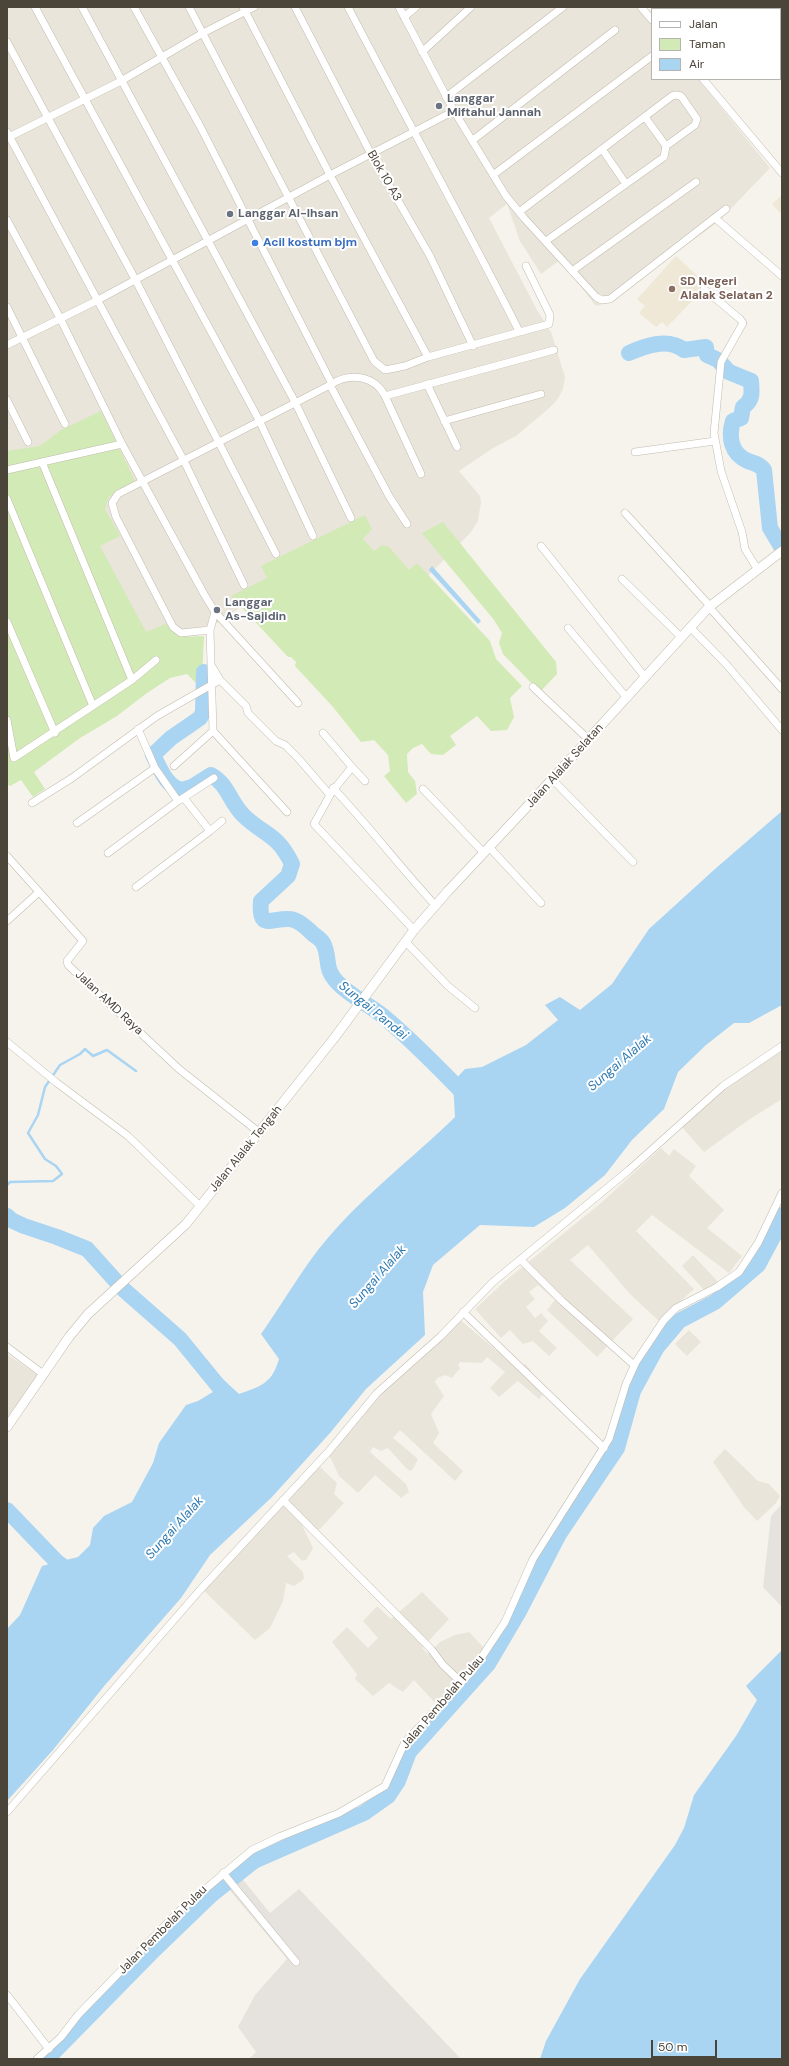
<!DOCTYPE html>
<style>
body{margin:0}
#map{position:relative;width:789px;height:2066px;overflow:hidden;background:#f6f3ec;font-family:"DM Sans",sans-serif}
canvas{display:block}
.frame{position:absolute;inset:0;border:8px solid #4b4439;pointer-events:none}
.legend{position:absolute;left:651px;top:8px;width:130px;height:72px;box-sizing:border-box;background:#fff;border:1px solid #b7b4b0;margin:0;padding:5px 7px;list-style:none;font-size:12px;color:#4b4439}
.legend li{display:flex;align-items:center;gap:8px;height:20px}
.legend b{width:20px;border:1px solid #b7b4b0}
.scale{position:absolute;left:651px;top:2040px;width:66px;height:18px;box-sizing:border-box;border:2px solid #4b4439;border-top:0;padding-left:5px;font-size:12px;line-height:14px;white-space:nowrap;color:#4b4439;-webkit-text-stroke:3px #fff;paint-order:stroke}
</style>
<div id="map">
<canvas width="789" height="2066"></canvas>
<div class="frame"></div>
<ul class="legend">
<li><b style="height:5px;background:#fff"></b>Jalan</li>
<li><b style="height:11px;background:#d2eab5"></b>Taman</li>
<li><b style="height:11px;background:#a9d4f2"></b>Air</li>
</ul>
<div class="scale">50 m</div>
</div>
<script>
const c = document.querySelector('canvas').getContext('2d');
c.lineJoin = 'round';
function paint(path, color) { c.fillStyle = color; c.fill(path, 'evenodd'); }
function stroke(path, color, width, dash) { c.strokeStyle = color; c.lineWidth = width; c.lineCap = dash ? 'butt' : 'round'; c.setLineDash(dash || []); c.stroke(path); }
function drawText(font, color, halo, rows, align = 'center') {
  c.font = font + ' "DM Sans",sans-serif'; c.lineWidth = 4; c.setLineDash([]); c.textBaseline = 'middle'; c.strokeStyle = halo; c.fillStyle = color; for (const [text, x, y, turn = 0] of rows) {
    c.save(); c.translate(x, y); c.rotate((+turn || 0) * Math.PI / 180); c.textAlign = isNaN(turn) ? turn : align; if (halo) c.strokeText(text, 0, 0); c.fillText(text, 0, 0); c.restore();
  }
}
paint(new Path2D(`
 M7,7H637L652,24V79H698L770,168L718,222L607,303L596,306L560,260L541,274L520,241L507,204L489,218L537,310L551,332L565,377L563,389L557,400L547,410L516,436L493,448L459,471L480,496L481,502L478,521L471,532L428,576L241,606L224,621L194,630L168,631L155,634L7,611Z
 M782,1050V1099L750,1119L704,1152L681,1126L716,1094Z
 M661,1148L669,1156L674,1149L696,1166L689,1176L724,1210L707,1228L742,1256L729,1273L652,1215L636,1231L694,1289L659,1321L631,1295L588,1245L570,1260L633,1319L597,1357L547,1310L555,1300L538,1285L529,1292L535,1299L526,1307L535,1318L541,1313L548,1321L539,1331L557,1348L549,1356L533,1341L523,1344L510,1330L501,1338L475,1309L504,1282L601,1203Z
 M693,1255L719,1283L708,1294L682,1266Z
 M459,1319L515,1366L525,1364L531,1370L526,1376L544,1393L539,1399L518,1381L499,1397L490,1388L505,1372L487,1357L482,1363L460,1362L458,1365L460,1368L452,1378L445,1375L437,1378L435,1382L444,1396L431,1414L439,1433L433,1443L463,1471L455,1481L400,1430L393,1438L418,1459L413,1469L410,1471L406,1468L388,1448L381,1451L373,1447L370,1452L406,1484L409,1492L401,1498L375,1475L358,1493L339,1476L330,1457L326,1456L320,1467L337,1483L334,1494L344,1503L320,1529L316,1530L300,1521L313,1548L306,1560L302,1561L294,1552L287,1556L303,1572L304,1579L294,1586L286,1583L283,1601L270,1628L255,1640L200,1587L315,1465L337,1435L371,1398Z
 M689,1330L701,1342L687,1356L675,1344Z
 M7,1354L39,1376L7,1423Z
 M725,1449L758,1481L769,1484L780,1496L776,1503L757,1521L744,1507L713,1462Z
 M422,1592L449,1619L422,1648L428,1654L440,1642L455,1635L469,1632L485,1649L460,1683L438,1706L414,1680L403,1692L389,1683L373,1696L355,1679L357,1674L332,1642L347,1627L368,1648L378,1638L363,1621L377,1606L391,1619Z`), '#eae5da');
paint(new Path2D(`
 M782,1504V1607L763,1587L771,1516Z
 M240,1876L270,1913L299,1889L461,2059H249L256,2052L238,2027L255,1995L287,1959L228,1888Z`), '#e6e2dd');
paint(new Path2D(`
 M782,195V215L772,204Z
 M676,256L705,283L692,295L695,298L667,327L662,322L656,327L639,313L645,306L637,299Z`), '#efe8d6');
paint(new Path2D(`
 M101,411L136,483L109,497L105,509L120,536L100,546L146,632L165,624C179,638 185,637 204,636L202,679L197,684L187,674L170,678L147,693L117,716L80,738L34,772L45,789L33,797L21,780L10,786L7,784V451L40,446L61,430Z
 M365,515L372,529L363,539L374,551L382,545L389,547L409,570L417,563L490,641L496,659L522,686L510,698L514,717L507,730L491,731L477,716L450,736L456,745L443,755L431,754L422,744L413,748L407,754L408,772L415,781L417,794L406,803L384,776L390,771L388,755L374,740L361,742L333,707L295,666L296,662L291,657H288L231,596L267,578L261,566Z
 M443,522L556,662L557,674L540,692L503,654L499,643L502,633L494,620L422,533Z`), '#d2eab5');
paint(new Path2D(`
 M432,566L481,621L478,624L429,570Z
 M782,811V1005L749,1023H734L706,1045L678,1072L664,1109L632,1140L605,1175L565,1208L534,1227L480,1225L433,1265L423,1292L425,1335L366,1389L330,1433L271,1498L210,1555L181,1598L105,1685L53,1750L7,1801V1629L20,1615L42,1566L78,1557L90,1545L93,1528L104,1516L132,1502L153,1463L159,1443L186,1405L198,1401L213,1392L202,1375L212,1369L239,1394C262,1386 272,1383 279,1359L261,1334C283,1303 303,1267 327,1239C365,1194 413,1158 455,1117L453,1082L465,1069L482,1067L526,1045L558,1020L545,1005L560,997L580,1010L612,984L649,929L715,869Z
 M782,1650V2059H540L546,2041L580,1979L675,1845L684,1828L694,1795L736,1736L757,1700L746,1686Z`), '#a9d4f2');
stroke(new Path2D(`
 M7,1185L10,1182L53,1181L62,1174L56,1166L45,1159L28,1133L38,1115L45,1087L60,1065L80,1054L85,1049L93,1056L107,1050L136,1071`), '#a9d4f2', 2.5);
stroke(new Path2D(`
 M629,353C647,345 668,338 684,350L706,347L707,355L718,360L729,372L751,381C752,393 753,400 743,407L741,418L733,421C728,437 731,454 748,461C755,464 760,464 764,470L770,528L782,548
 M204,672L203,712L200,718L171,738L153,755C160,768 166,787 182,790L192,787L211,775C228,784 230,803 244,816C265,836 277,833 292,864L288,876L261,901C258,931 271,918 289,919C297,919 306,927 312,933C315,936 321,939 323,943C331,958 323,967 337,982C350,996 368,1004 383,1016C413,1041 441,1070 468,1098
 M7,1216L11,1220L24,1226L57,1237L87,1249L123,1289L180,1339L220,1388
 M7,1510L57,1562L73,1574
 M47,2059L154,1950L211,1895L254,1861L364,1813L388,1796L398,1781L409,1752L488,1664L518,1613L559,1534L617,1448L633,1391L657,1347L679,1321L715,1302L758,1265L774,1235L782,1215`), '#a9d4f2', 16);
const minor = new Path2D(`
 M35,7L259,420L313,536
 M82,7L295,402L351,518
 M134,7L200,126L332,384
 M189,7L374,361L385,370L405,366L428,357L549,324L550,315L526,266
 M243,7L330,175L428,357
 M295,7L371,154L430,256L473,346
 M348,7C404,115 464,222 519,331
 M399,7L454,111L506,196L524,218L596,297L602,300L610,299L726,209
 M641,7L652,20
 M772,9L775,7
 M404,17L416,7
 M7,42L135,279L276,554
 M422,52L471,7
 M703,79L782,173
 M446,97L563,7
 M645,117L666,146
 M7,132L184,461L244,585
 M7,138L121,81L203,33L254,7
 M473,140L615,30
 M602,149L626,184
 M493,175L652,56
 M519,212L672,96L676,95L681,96L697,119L695,125L666,146L664,157L546,241
 M715,218L782,276
 M7,220L60,318L122,444L204,594L215,612L210,630L213,731L174,766
 M572,271L696,182
 M704,289L740,319L743,323L721,362L714,433L721,471L742,532L745,549L758,570
 M7,307L65,424
 M7,345L96,301L330,175L454,111
 M427,384L457,447
 M385,396L554,350
 M7,400L28,442
 M444,421L541,394
 M635,452L715,441
 M42,462L132,680
 M7,470L122,444
 M7,499L93,706
 M625,513L710,606
 M407,524L389,496L330,385C349,372 374,375 385,396L421,474
 M541,546L645,677
 M622,579L681,637
 M709,607L782,689
 M215,612L298,703
 M7,622L55,733
 M690,627L726,664L782,730
 M568,628L627,698
 M210,630L181,633L173,627L116,517L112,503L118,494L330,385
 M213,668L220,680L246,706L248,713L276,741L285,745L298,758L330,795L314,824L414,930
 M533,687L588,739
 M7,720L14,758L132,680L156,660
 M213,731L287,812
 M323,733L352,767L331,793
 M352,767L365,781
 M552,779L633,862
 M333,788C369,826 400,867 436,906
 M423,789L484,853
 M184,798L210,831L222,821
 M180,800L214,778
 M32,803L72,778L157,716L220,680
 M77,823L155,768
 M489,847L541,903
 M108,853L178,801L155,768L138,729
 M7,856L83,941L67,961L68,965L179,1069L260,1133
 M136,887L210,831
 M7,921L39,892
 M405,941L448,986L475,1008
 M7,1042L57,1083L128,1136L200,1206
 M521,1260L562,1301L634,1365
 M463,1312L604,1448
 M7,1347L43,1374
 M283,1500L431,1649L443,1665L461,1682
 M7,1812L200,1590L329,1451L377,1393L441,1336L493,1282L629,1170L723,1086L782,1046
 M223,1873L296,1962
 M7,1995L49,2049
 M37,2059L61,2037L78,2015L178,1912L252,1850L279,1837L339,1813L385,1786L405,1742L473,1670L505,1622L533,1559L609,1439L626,1384L636,1362L664,1320L676,1308L717,1287L739,1272L758,1243L782,1193`);
const tertiary = new Path2D(`
 M7,1427L69,1337L88,1314L186,1224L335,1037L414,930L448,891L523,811L709,607L782,551`);
stroke(minor, '#c2bbae', 8);
stroke(tertiary, '#c2bbae', 10);
stroke(minor, '#fff', 7);
stroke(tertiary, '#fff', 9);
for (const [x, y, r, color] of [
 [439,106,4,"#6b7280"],
 [230,214,4,"#6b7280"],
 [255,243,4,"#3f7fe0"],
 [672,289,4,"#8d6e63"],
 [217,610,4,"#6b7280"]
]) { const dot = new Path2D(); dot.arc(x, y, r, 0, 2 * Math.PI); c.fillStyle = color; c.fill(dot); stroke(dot, '#fff', 1.5); }
drawText('bold 12px', '#5b616d', '#fff', [
 ["Langgar",447,99],
 ["Miftahul Jannah",447,113],
 ["Langgar Al-Ihsan",238,214],
 ["Langgar",225,603],
 ["As-Sajidin",225,617]
], 'left');
drawText('12px', '#4b4439', '#fff', [
 ["Blok 10 A3",384,176,60],
 ["Jalan Alalak Selatan",565,766,-48],
 ["Jalan AMD Raya",109,1003,43],
 ["Jalan Alalak Tengah",246,1149,-51],
 ["Jalan Pembelah Pulau",443,1702,-49],
 ["Jalan Pembelah Pulau",163,1930,-45]
]);
drawText('bold 12px', '#366cbe', '#fff', [
 ["Acil kostum bjm",263,243]
], 'left');
drawText('bold 12px', '#785e54', '#fff', [
 ["SD Negeri",680,282],
 ["Alalak Selatan 2",680,296]
], 'left');
drawText('italic 13px', '#2e7ab2', '#fff', [
 ["Sungai Pandai",373,1011,39],
 ["Sungai Alalak",620,1063,-41],
 ["Sungai Alalak",378,1277,-49],
 ["Sungai Alalak",175,1528,-48]
]);
</script>
